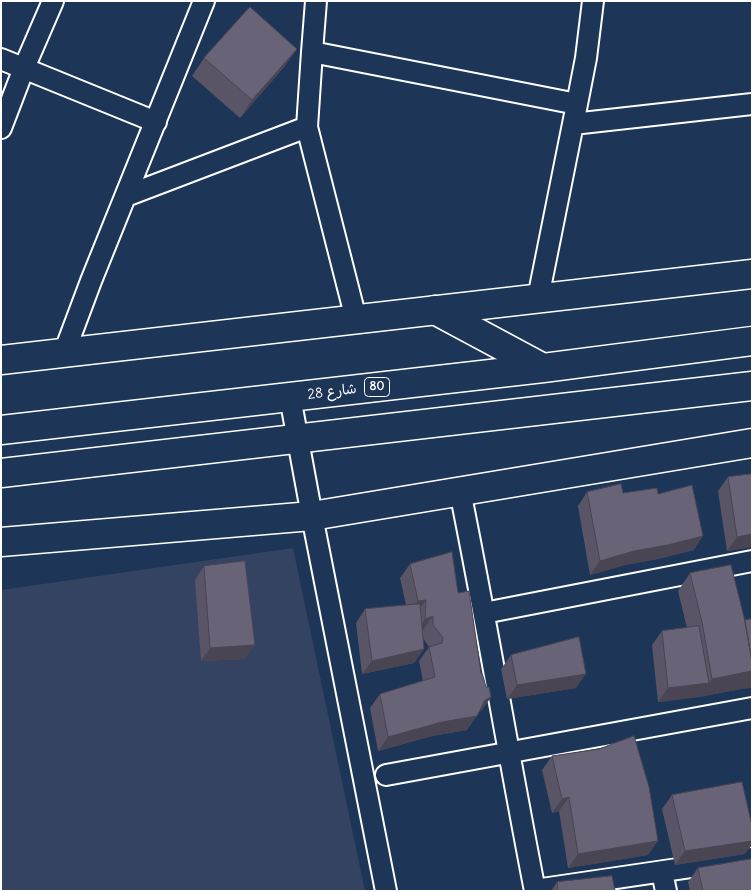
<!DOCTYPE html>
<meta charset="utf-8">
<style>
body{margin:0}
#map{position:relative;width:753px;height:892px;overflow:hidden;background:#1d3557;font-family:Delius,sans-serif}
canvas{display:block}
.frame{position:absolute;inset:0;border:2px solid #fff;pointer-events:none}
</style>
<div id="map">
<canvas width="753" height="892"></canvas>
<div class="frame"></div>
</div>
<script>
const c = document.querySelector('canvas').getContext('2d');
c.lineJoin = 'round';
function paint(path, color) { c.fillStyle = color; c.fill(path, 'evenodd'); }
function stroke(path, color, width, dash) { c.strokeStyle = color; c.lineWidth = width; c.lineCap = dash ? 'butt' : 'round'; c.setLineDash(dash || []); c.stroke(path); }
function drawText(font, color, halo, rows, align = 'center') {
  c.font = font + ' Delius,"Playpen Sans Arabic",sans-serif'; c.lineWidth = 4; c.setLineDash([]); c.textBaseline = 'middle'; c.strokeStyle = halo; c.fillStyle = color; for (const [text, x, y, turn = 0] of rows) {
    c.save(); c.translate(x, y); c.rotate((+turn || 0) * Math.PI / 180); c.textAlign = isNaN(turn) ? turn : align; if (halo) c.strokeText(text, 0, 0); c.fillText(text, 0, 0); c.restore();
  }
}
paint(new Path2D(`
 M293,548L365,891H1V590Z`), '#344361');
const minor = new Path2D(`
 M316,1L312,52L577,104L586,58L593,1
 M312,52L307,127L356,319
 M1,59L156,122
 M573,124L752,104
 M1,128L24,68L53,1
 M126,196L307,127
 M538,298L577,104
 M64,353L91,281L204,1
 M290,397L312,516L386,891
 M460,491C487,624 509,758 535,891
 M484,613L752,561
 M386,775L752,708
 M662,872L666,891
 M535,890L752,858`);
const secondary = new Path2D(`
 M1,360L752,274
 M1,542L312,516L752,443`);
const trunk = new Path2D(`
 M435,310L543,368
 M1,430L543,368L752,341
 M1,473L752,386`);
stroke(minor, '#fff', 24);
stroke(secondary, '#fff', 31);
stroke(trunk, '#fff', 31);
stroke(minor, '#1d3557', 20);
stroke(secondary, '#1d3557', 28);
stroke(trunk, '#1d3557', 28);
paint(new Path2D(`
 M297,49L284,67L240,118L192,76L204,58Z
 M728,477L752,547L727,551L718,491Z
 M587,492L658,494L694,550L658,559L625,565L590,575L578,506Z
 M410,564L458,593L481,673L486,687L491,697L481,711L478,712L467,730L432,736L378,751L370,708L380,694L423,681L419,661L429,647L423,638V630H422L424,649L414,663L362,674L356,623L365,609L406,605L400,578Z
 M204,566L245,659L201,661L195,580Z
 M690,573L741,689L699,697L658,702L652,645L662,631L687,628L678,591Z
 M511,655L576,688L507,699L501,669Z
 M552,756L648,855L568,868L559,811L552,813L542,770Z
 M672,795L745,854L675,865L662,809Z
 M698,868L752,891H690L688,882Z
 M557,882L615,891H551Z`), '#595566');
paint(new Path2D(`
 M297,49L284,67L240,118L252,100Z
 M752,534V547L727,551L737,537Z
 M703,536L694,550L658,559L625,565L590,575L600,561L634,551Z
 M426,600L416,614L409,615L418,601Z
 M433,616L423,630L416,633L425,619Z
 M255,645L245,659L201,661L210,648Z
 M424,649L414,663L362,674L372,661Z
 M752,671V688L741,689L699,697L712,679Z
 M586,674L576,688L507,699L517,685Z
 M709,683L699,697L658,702L668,688Z
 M491,697L481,711L475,714L485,700Z
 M477,716L467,730L432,736L378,751L388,737L442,722Z
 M569,797L559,811L552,813L562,799Z
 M658,841L648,855L568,868L578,854Z
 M752,841V845L745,854L675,865L685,851Z`), '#494553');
const building = new Path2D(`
 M250,7L297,49L252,100L204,58Z
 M752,474V534L737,537L728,477Z
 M621,484L623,493L657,488L658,494L692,485L703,536L668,545L634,551L600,561L587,492Z
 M452,552L458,593L469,591L481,673L483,676L486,687H489L491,697L485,700L477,716L442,722L388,737L380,694L435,677L429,647L442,643L443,638L433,625V616L425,619L426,600L418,601L410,564Z
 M245,561L255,645L210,648L204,566Z
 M731,565L744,617L752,662V671L712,679L702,622L690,573Z
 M420,604L424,649L372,661L365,609Z
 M752,619V662L745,620Z
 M699,626L709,683L668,688L662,631Z
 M579,637L586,674L517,685L511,655Z
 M634,736L649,787L658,841L578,854L569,797L562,799L552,756L599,749Z
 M742,782L752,826V841L685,851L672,795Z
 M752,859V891H703L698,868Z
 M612,876L615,891H558L557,882Z`);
paint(building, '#686377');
stroke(building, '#494553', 1);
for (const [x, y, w] of [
 [377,387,25]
]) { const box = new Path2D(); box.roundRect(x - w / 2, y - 9.5, w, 19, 4); c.fillStyle = '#1d3557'; c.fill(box); stroke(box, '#fff', 1); }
drawText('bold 12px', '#fff', null, [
 ["80",377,387]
]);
drawText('14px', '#fff', '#1d3557', [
 ["شارع 28",332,392,-7]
]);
</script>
